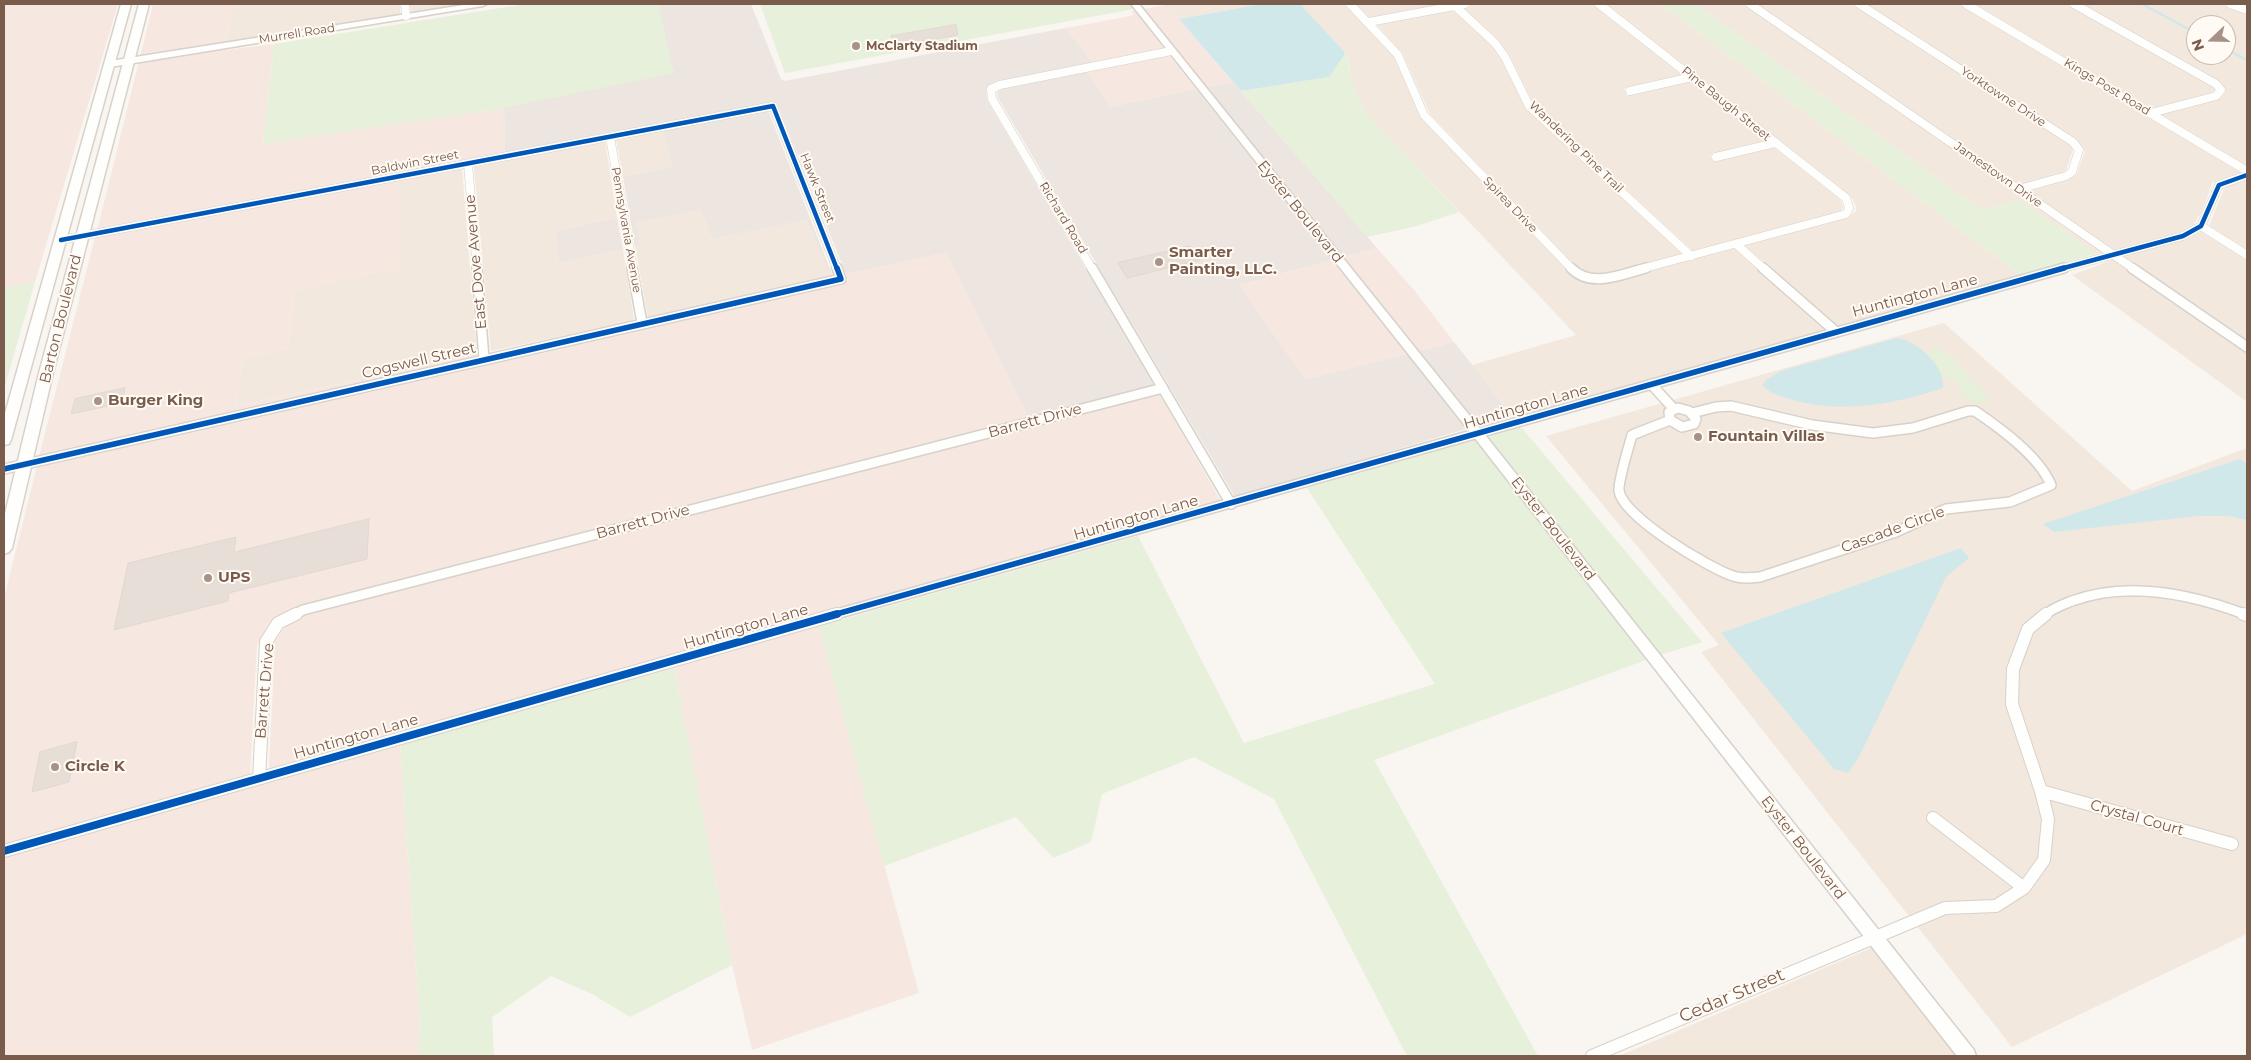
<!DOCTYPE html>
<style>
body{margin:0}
#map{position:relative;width:2251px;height:1060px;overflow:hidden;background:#f9f5f0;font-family:Montserrat,sans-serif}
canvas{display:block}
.frame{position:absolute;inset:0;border:5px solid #7a5c4d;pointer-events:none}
.north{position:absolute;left:2186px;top:15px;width:50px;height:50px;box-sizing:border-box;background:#fffaf3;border:1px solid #cabbb1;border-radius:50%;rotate:249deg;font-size:14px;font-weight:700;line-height:20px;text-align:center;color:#7a5c4d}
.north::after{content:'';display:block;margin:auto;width:18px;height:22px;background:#a69286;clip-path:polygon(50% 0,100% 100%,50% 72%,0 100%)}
</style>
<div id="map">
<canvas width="2251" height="1060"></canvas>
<div class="frame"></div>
<div class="north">N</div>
</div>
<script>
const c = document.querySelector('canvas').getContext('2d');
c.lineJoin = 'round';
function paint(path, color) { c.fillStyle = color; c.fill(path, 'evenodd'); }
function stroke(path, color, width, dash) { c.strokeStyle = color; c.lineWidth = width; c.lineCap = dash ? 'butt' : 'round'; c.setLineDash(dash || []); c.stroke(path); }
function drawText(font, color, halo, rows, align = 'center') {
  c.font = font + ' Montserrat,sans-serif'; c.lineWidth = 4; c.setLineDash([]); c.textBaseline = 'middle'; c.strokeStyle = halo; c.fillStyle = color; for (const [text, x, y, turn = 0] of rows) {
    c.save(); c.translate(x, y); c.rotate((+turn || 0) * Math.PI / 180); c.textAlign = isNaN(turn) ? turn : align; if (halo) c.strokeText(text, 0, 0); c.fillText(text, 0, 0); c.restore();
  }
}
paint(new Path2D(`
 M233,4H400V15L226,43Z
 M410,4H471L411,13Z
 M1163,4H1262L1179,19Z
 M1300,4H1345L1365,23L1393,55L1420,116L1570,273L1584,280L1608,282L1734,248L1825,329L1515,418L1472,365L1576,335L1367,114L1356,94L1350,77L1349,60L1343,50Z
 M1355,4H1453L1371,19Z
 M1477,4H1594L1685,76L1623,89L1628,94L1691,80L1767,141L1709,156L1715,161L1774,147L1840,199L1843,207L1840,212L1693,251L1534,105L1510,56L1499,42L1462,7Z
 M1604,4H1660L2020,275L1836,326L1744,245L1849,217L1856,211V206L1851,197Z
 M1695,4H1744L2104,252L2096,254L2020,200L1982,210Z
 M1755,4H1854L2068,143L2073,149L2066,170L2061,174L2020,185Z
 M1864,4H1961L2243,172L2212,183L2202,212L2193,225L2178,233L2113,250L2028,191L2070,179L2077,174L2085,151L2078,142Z
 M1971,4H2068L2211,84L2215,89L2211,93L2151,110Z
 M2079,4H2223L2247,12V167L2159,115L2221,98L2226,92L2221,84ZM2196,25H2226V55H2196Z
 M1453,8L1490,44L1500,57L1525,107L1683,254L1602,275L1590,274L1578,269L1430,114L1403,54L1375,23Z
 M663,130L672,167L623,177L616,139Z
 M605,141L617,218L556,231L559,263L623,249L634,321L491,351L474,167Z
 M462,169L477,354L236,406L243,358L289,348L294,291L398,267V182Z
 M2247,179V251L2209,226L2225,187Z
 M701,208L712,239L807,220L831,277L648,318L635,246L640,245L637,222Z
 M2203,231L2247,260V402L2072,275L2123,256L2187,239Z
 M1944,323L2132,491L2247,448V934L2012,1047L1701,652L1719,645L1546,436Z
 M1871,948L1957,1056H1619Z`), '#f2e8de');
paint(new Path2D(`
 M4,4H118L35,282L4,288Z
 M153,4H233L226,43L140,57Z
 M1165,5L1179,19L1233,82L1206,87L1144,9Z
 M1131,11H1135L1165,50L1093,64L1066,28L1130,16L1133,14Z
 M274,44L263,144L504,108L505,155L97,231L139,61L226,47V50Z
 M1168,54L1196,89L1110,107L1086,71Z
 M462,168L399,183L398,267L294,291L289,348L243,358L236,406L477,354V357L39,457L95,237Z
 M1377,248L1414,290L1454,342L1419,351L1343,257Z
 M946,251L1029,418L300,606L270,623L257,645L250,774L4,845V598L37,466L848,281L846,274Z
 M1332,260L1407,354L1305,381L1239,285Z
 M1159,393L1221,501L269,768L275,641L285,626L304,615Z
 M819,626L919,993L752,1050L732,965L674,667Z
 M400,744L420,1024L418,1056H4V858Z`), '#f6e8e1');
paint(new Path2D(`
 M658,4H751L781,79L785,81L1066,28L1093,64L988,87L986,89L987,100L1154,385L1029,418L946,252L846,274L777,103L505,155L504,107L673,73Z
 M1086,71L1110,107L1196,89L1332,260L1239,285L1305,380L1407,354L1466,429L1235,497L998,98L997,90L1003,87Z
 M1233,82L1377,248L1343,257L1206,87Z
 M768,110L833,277H831L807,220L712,239L701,209L637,222L640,245L635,246L623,177L672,167L663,130Z
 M617,218L623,249L559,263L556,231Z
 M1454,342L1512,415L1478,425L1419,351Z`), '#ede5e0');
paint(new Path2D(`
 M526,4H658L674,73L504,108L263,144L274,44Z
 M760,4H1129L1134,9L785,73Z
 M1660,4H1695L1982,210L2020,200L2096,254L2020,275Z
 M1345,54L1349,60L1350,77L1356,94L1367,114L1459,212L1417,226L1367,237L1241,91L1329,77Z
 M35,282L4,389V288Z
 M1934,348L1943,351L1950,356L1991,400L1974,404L1961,393L1958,383L1944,377L1932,365L1935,361L1927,353Z
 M1521,427L1702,642L1660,655L1488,437Z
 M1475,440L1646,660L1374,760L1538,1056H1407L1274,799L1194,757L1102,794L1091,842L1053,858L1016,817L884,866L819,626L1138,536L1244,743L1435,684L1307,488Z
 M674,667L732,965L630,1017L592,994L551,976L492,1017L494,1056H418L420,1024L400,744Z`), '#e7f0db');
paint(new Path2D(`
 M1262,4H1300L1343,50L1345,54L1329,77L1241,91L1179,19Z
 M1897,338C1918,341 1945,366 1943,388C1894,405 1834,415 1783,397C1776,394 1768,392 1763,386L1766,380L1781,371Z
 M2240,459L2247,464V520L2228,516H2198L2054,532L2043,524Z
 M1961,548L1969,558L1946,577L1859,757L1848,773L1834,769L1721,633Z`), '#d0e8ea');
stroke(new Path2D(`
 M2142,4L2196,33
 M2226,49L2247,60`), '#d0e8ea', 2.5);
const building = new Path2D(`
 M956,25L958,35L896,46L891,36Z
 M1190,246L1200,260L1127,278L1118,263Z
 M125,388L122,403L71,414L75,399Z
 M369,519L367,559L229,593L228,601L114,630L128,563L236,537L234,552Z
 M77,742L69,782L32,792L40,752Z`);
paint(building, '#e6ded7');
stroke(building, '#e2d8d2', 1);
const minorFar2 = new Path2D(`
 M405,4L406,16
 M1350,4L1398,55L1424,115L1572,269
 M1599,4L1846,198L1849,208L1846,214L1641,269
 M1750,4L2134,269
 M1859,4L2073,142L2079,150L2072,172L2066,176L2019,189
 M1966,4L2247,171
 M2074,4L2216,84L2221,90L2216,96L2151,113
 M2230,4L2247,10
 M1455,6L1495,43L1505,57L1529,106L1691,256
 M1369,22L1465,4
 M1630,91L1692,77
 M610,137L633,269
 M1716,157L1775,143
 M468,164L477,269
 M2201,226L2247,255
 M61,240L773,106L837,269
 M1736,244L1764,269
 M1092,269L992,99L991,89L1000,85L1171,51
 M2060,269L2183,236L2201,226L2219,185L2247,175`);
const minorFar1 = new Path2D(`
 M477,268L484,359
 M632,268L642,323
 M1092,268L1231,504
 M1571,268C1591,289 1622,274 1646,268
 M1763,268L1835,331
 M2132,268L2247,347
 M1651,384L1673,408
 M1678,408L1689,411L1696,419L1694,424L1682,427L1670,420L1669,412Z
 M1670,420L1632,435C1629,446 1618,481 1619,491C1623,517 1709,568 1733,576C1742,579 1751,578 1760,577L1896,532L1946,509L2010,502L2051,485C2039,456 2000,428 1975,411H1968L1913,428L1873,433L1812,425L1731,406L1716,407L1692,413
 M4,469L841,279L837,268
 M294,615L303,610L1163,388
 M833,615L2064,268
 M2045,615C2053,608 2062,605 2072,601C2128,580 2192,594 2247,615`);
const minor = new Path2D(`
 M2243,614L2247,615
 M259,778L266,642L278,623L296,614
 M2041,791L2232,844
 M1933,818L2024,888
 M4,851L837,614
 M1592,1056L1945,908L1996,906L2024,888L2044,860L2048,819L2041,791L2012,704L2013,669L2028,629L2046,614`);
const tertiary = new Path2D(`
 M470,4H487L483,6L110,67L106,64L110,61Z
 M1131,4H1139L1482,431L1974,1050L1976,1056H1957L1474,437Z`);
const secondary = new Path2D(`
 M121,4H131L11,440L9,444L4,445V417Z
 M139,4H149L53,373L12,548L9,552L4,554V518L39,373Z`);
stroke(minorFar2, '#d7d1cb', 9);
stroke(minorFar1, '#d7d1cb', 12);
stroke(minor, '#d7d1cb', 14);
stroke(tertiary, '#d7d1cb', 3);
stroke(secondary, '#d9d2cb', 3);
stroke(minorFar2, '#fefefd', 8);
stroke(minorFar1, '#fefefd', 9);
stroke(minor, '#fefefd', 12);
paint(tertiary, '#fefefd');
paint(secondary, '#fefefd');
stroke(new Path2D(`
 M61,240L773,106L837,269
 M2060,269L2183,236L2201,226L2219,185L2247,175`), '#0057b8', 4.5);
stroke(new Path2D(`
 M4,469L841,279L837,268
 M833,615L2064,268`), '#0057b8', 5.5);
stroke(new Path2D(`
 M4,851L837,614`), '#0057b8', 8);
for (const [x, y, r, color] of [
 [856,46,5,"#a69286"],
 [1159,262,5,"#a69286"],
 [98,401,5,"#a69286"],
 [1698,437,5,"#a69286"],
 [208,578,5,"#a69286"],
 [55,767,5,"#a69286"]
]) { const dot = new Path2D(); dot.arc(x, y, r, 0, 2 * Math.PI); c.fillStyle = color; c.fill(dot); stroke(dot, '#fffaf3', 2); }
drawText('12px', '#7a5c4d', '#fffaf3', [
 ["Murrell Road",297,34,-9],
 ["Kings Post Road",2107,87,31],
 ["Yorktowne Drive",2003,97,33],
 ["Pine Baugh Street",1726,104,39],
 ["Wandering Pine Trail",1576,147,44],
 ["Baldwin Street",415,163,-11],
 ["Jamestown Drive",1998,175,35],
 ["Hawk Street",817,188,68],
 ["Spirea Drive",1510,205,46],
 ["Richard Road",1063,218,59],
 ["Pennsylvania Avenue",626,230,80]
]);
drawText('bold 12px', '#7a5c4d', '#fffaf3', [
 ["McClarty Stadium",866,46]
], 'left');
drawText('15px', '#7a5c4d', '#fffaf3', [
 ["Eyster Boulevard",1300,212,51],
 ["East Dove Avenue",476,262,-95],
 ["Huntington Lane",1915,296,-15],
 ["Barton Boulevard",61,319,-76],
 ["Cogswell Street",419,361,-13],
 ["Huntington Lane",1526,407,-16],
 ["Barrett Drive",1035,421,-15],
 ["Huntington Lane",1136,518,-16],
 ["Barrett Drive",643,522,-15],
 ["Eyster Boulevard",1553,529,52],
 ["Cascade Circle",1893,530,-20],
 ["Huntington Lane",746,627,-16],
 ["Barrett Drive",265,691,-85],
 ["Huntington Lane",356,737,-16],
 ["Crystal Court",2137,818,16],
 ["Eyster Boulevard",1803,848,52]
]);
drawText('bold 15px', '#7a5c4d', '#fffaf3', [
 ["Smarter",1169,253],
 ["Painting, LLC.",1169,270],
 ["Burger King",108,401],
 ["Fountain Villas",1708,437],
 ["UPS",218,578],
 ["Circle K",65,767]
], 'left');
drawText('18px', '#7a5c4d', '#fffaf3', [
 ["Cedar Street",1732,996,-23]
]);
</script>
